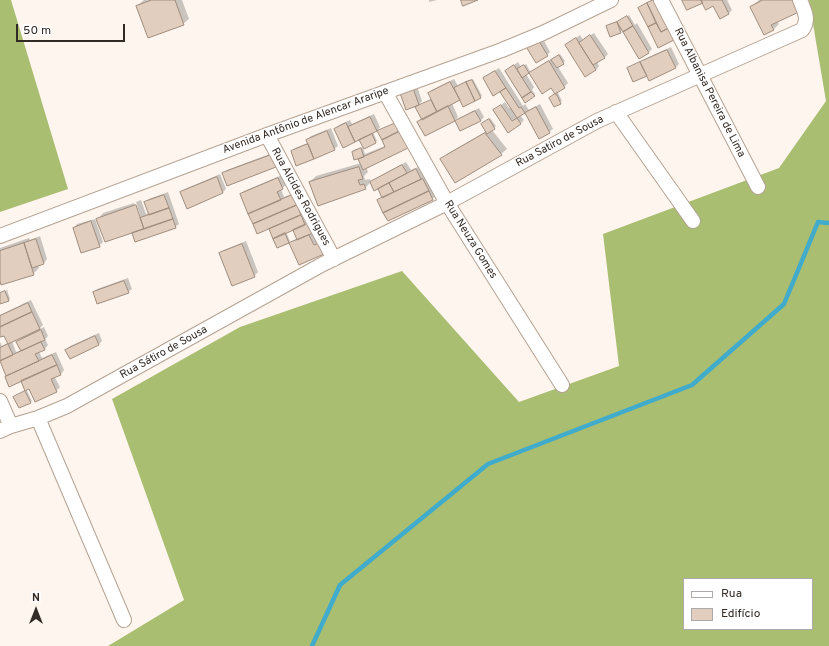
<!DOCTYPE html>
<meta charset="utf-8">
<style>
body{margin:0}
#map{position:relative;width:829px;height:646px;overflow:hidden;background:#fdf5ee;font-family:Overpass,sans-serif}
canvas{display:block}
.legend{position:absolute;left:683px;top:578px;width:130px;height:52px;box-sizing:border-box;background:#fff;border:1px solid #adaaa7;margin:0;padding:5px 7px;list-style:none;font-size:12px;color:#322a24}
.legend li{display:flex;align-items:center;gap:8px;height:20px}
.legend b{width:20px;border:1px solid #adaaa7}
.north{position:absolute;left:16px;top:590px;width:40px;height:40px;-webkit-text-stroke:3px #fff;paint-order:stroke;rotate:0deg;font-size:11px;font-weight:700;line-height:16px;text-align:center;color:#322a24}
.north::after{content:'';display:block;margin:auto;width:14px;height:18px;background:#322a24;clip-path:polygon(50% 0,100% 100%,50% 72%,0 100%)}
.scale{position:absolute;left:16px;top:24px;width:109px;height:18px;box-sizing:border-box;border:2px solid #322a24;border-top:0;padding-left:5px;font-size:12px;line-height:14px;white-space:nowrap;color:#322a24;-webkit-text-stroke:3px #fff;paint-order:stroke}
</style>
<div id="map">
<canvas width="829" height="646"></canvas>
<ul class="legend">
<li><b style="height:5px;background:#fff"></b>Rua</li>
<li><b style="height:11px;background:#e2cebe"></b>Edifício</li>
</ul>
<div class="north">N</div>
<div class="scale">50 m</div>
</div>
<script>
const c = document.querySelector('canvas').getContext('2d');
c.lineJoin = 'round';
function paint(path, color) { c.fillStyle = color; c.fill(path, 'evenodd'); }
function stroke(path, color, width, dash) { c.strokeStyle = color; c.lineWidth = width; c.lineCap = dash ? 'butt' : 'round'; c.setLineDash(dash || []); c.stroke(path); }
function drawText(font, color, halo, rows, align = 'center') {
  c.font = font + ' Overpass,sans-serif'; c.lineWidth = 3; c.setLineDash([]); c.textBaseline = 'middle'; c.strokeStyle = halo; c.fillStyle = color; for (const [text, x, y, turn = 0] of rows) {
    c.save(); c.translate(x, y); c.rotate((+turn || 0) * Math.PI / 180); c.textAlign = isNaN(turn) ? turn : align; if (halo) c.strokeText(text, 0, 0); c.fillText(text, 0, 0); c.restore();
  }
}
paint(new Path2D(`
 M0,0H11L68,189L0,212Z
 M809,0H829V646H108L184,600L112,399L240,327L402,271L519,402L619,366L603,234L779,168L826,101ZM684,579H812V629H684Z`), '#a9be71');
paint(new Path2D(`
 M144,0H182L189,19L183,24L137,6Z
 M429,0H437L429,2Z
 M651,0H667L658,47L640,7L648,3V4Z
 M683,0H727L732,10L729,13L714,5L703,1Z
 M759,0H801L777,21L779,24L774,29L751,7Z
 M629,15L635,25L637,23L652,49L648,53L622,30L620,32L609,25L619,21Z
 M594,33L608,54L604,58L597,62L599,66L596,70L586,76L566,45L570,42L580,35L583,40Z
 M541,35L550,52L547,55L527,45Z
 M671,47L679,64L676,67L647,75L643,61L645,59Z
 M560,54L565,61L558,67L568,83L564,87L555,92L558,93L562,101L554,106L551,98L556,94L551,87L542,93L530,72L526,74L534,87L532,90L535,94L534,96L506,71L518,62L521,67L526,64L531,73L534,70L553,58V59Z
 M499,68L523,106L525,104L529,110L540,104L553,129L549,132L540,138L525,112L520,115L524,120L521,123L508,131L495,110L505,102L509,108L511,107L500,90L484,78L488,75Z
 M454,79L458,86L469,80H470L473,79L482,96L464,106L460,99L452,103L458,117L455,120L418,122L422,118L416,106L401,93L417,86L422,101L418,106L432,100L429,94L432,90Z
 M479,108L484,117L480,121H456L460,118Z
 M374,114L380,127L377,131L373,132L377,141L363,148L365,154L385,146L378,132L397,122L401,130L404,129L411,144L407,147L366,167L368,172L364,176L365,180L370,179L371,182L375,179L406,162L411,170L420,166L425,176H426L436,196L432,199L388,220L379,200L382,197L379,189L382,186L375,189L371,182L365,188L318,205L310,182L316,176L361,163L359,159L361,157L355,159L353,152L354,150L364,147L360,139L344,146L335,129L339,125L350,120L352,124Z
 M490,118L496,126L492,130L507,149L501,154L456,182L442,159L447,154L487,131L484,123Z
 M331,128L338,146L334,149L292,152L295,148L308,143L307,140L311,136Z
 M275,152L279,163L275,166L223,174L227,170Z
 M220,174L226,189L223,192L187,207L181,192L185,189Z
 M282,175L286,185L281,189L284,197L296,192L308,220L303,226L312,222L327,250L290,244L294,240L298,238V227L286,232L290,241L278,247L269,227L241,195L244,191Z
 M168,192L179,224L175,227L133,232L98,219L103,213L134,203L140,219L141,218L136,202L141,200L146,214L149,213L146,202L149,199Z
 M95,219L103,242L99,246L74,228L77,224Z
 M40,236L47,259L44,263L38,265L39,268L33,274L0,278V248L29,238L30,240Z
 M246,241L258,272L254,276L220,253L224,250Z
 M128,278L132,289L128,292H94L97,289Z
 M7,290L10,299L8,300L0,303V293Z
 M31,300L43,325L38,330L44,327L48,336L45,339L48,345L45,349L39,352L42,358L56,352L64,370L61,374L54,376L60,387L56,391L29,388L26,389L32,401L30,402L14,397L26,391L21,380L6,377L7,376L0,360V342L2,346L8,343L4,334L0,335V315ZM23,337L17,342L21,350L16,352L12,341Z
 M99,333L102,341L99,344L70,358L66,350L70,346Z`), '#0003');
stroke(new Path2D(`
 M312,646L340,585L488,464L692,385L784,304L818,222L829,223`), '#40abca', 4.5);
const building = new Path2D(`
 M152,0H175L184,25L148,38L136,6Z
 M461,0H478L463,6Z
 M653,0H662L674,25L661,32L647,3Z
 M682,0H701L703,3L687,10Z
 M701,0H722L729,14L720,19L713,6L706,10Z
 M763,0H793L799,12L771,25L774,30L764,35L750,7Z
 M647,3L656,23L648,27L638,8Z
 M627,16L633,26L623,32L617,22Z
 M617,22L621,33L610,37L606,26Z
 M656,23L661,32L674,25L680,37L658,48L648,27Z
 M633,26L649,53L639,59L623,32Z
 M590,35L605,58L593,65L579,43Z
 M537,38L548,56L536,63L525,45Z
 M576,38L596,70L585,77L565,45Z
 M667,50L676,68L649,81L640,62Z
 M559,55L564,64L557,68L551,60Z
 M549,61L565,88L555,94L551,88L542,94L529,73Z
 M640,62L647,76L633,82L627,68Z
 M514,65L531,92L522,98L505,71Z
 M524,65L529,73L522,78L517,69Z
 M495,71L506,88L493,96L483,78Z
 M472,80L481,98L475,101L466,82Z
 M450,82L460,100L437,112L428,93Z
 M466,82L475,101L463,107L454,88Z
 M413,88L419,105L406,110L400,93Z
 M506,88L519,108L521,107L525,113L517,118L500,92Z
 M531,92L535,96L525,103L522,98Z
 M555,94L557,95L561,104L554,107L549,98Z
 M431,100L437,112L422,120L415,107Z
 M501,105L512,121L517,118L521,124L508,133L493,110Z
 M448,106L455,121L425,136L417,122Z
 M536,107L550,133L539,139L525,113Z
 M475,111L481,121L460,131L455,121Z
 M370,117L377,131L355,142L348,127Z
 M489,119L495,129L487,134L481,124Z
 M346,123L355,142L343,148L334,129Z
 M396,123L400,131L382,140L377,131Z
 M327,131L335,150L314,159L306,140Z
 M400,131L408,148L363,170L358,159L385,147L382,140Z
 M485,133L502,155L455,183L440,159Z
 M372,134L376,143L364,149L359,140Z
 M308,144L314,159L296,166L291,151Z
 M361,148L364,157L354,160L352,152Z
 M271,155L276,167L227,186L222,173Z
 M402,165L407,173L374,191L370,182Z
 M359,167L363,179L358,180L360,185L364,184L366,189L318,206L309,182Z
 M416,169L421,179L394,192L389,183Z
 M217,177L223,193L187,209L180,192Z
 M278,178L283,189L277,192L281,200L248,214L240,194Z
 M423,179L429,191L383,213L377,200Z
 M389,183L394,192L382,198L378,189Z
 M429,191L433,200L388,221L383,213Z
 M164,195L169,208L149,215L144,202Z
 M292,195L297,205L253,224L248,214Z
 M136,205L144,229L105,242L96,219Z
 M297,205L301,215L257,234L253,224Z
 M169,208L173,219L144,229L140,218Z
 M301,215L305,225L273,239L269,229Z
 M173,219L176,228L135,242L132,233Z
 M91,221L100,247L81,253L73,228Z
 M311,222L315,232L297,240L293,230Z
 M285,233L289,243L277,248L273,239Z
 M309,235L314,245L319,243L324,254L299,265L289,243Z
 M36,239L44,264L32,268L24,243Z
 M24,243L34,275L1,285L0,281V251Z
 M242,244L255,277L232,286L219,253Z
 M124,281L129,293L97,304L93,292Z
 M5,291L9,301L0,304V293Z
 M28,303L32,312L0,327V316Z
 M32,312L40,329L8,344L4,336L0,337V327Z
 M41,330L45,340L21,351L16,342Z
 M95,336L99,345L70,359L65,350Z
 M41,342L45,350L35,354L39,361L6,376L0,361Z
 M8,344L13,355L0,361V348Z
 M52,355L57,365L9,387L5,377Z
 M57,365L61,375L51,379L57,392L35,402L29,389L25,391L21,381Z
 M25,391L31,403L19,408L13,397Z`);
paint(building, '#e2cebe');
stroke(building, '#a08d7e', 1);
const street = new Path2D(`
 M661,0L758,187
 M385,92L447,203L562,385
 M616,112L693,221
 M267,135L334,259
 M0,236L267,135L502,50L543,33L611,0
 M0,401L11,426
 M38,418L124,620
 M0,431L11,426L38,418L67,406L323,264L447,203L597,121L802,30C810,20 804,10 800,0`);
stroke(street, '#b5a292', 16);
stroke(street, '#fff', 14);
drawText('11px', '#322a24', '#fff', [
 ["Rua Albanisa Pereira de Lima",709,93,63],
 ["Avenida Antônio de Alencar Araripe",306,121,-20],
 ["Rua Satiro de Sousa",560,142,-28],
 ["Rua Alcides Rodrigues",300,197,61],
 ["Rua Neuza Gomes",470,240,58],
 ["Rua Sátiro de Sousa",164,353,-29]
]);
</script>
